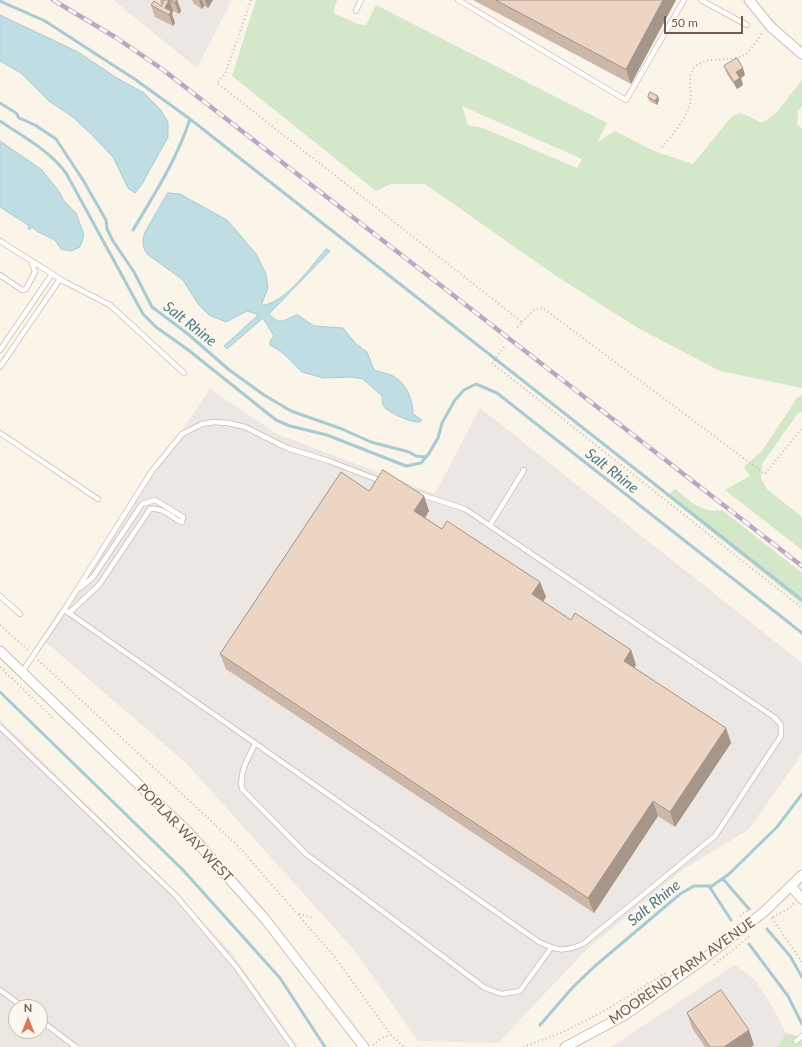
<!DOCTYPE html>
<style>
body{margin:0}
#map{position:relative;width:802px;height:1047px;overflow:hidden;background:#faf4e9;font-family:Lato,sans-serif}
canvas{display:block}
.north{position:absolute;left:8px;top:999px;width:40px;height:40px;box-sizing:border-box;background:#fdf8ef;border:1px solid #c5baaf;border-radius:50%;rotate:0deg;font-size:11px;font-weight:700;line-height:16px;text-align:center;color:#725c4f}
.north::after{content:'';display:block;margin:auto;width:14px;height:18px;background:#d7795c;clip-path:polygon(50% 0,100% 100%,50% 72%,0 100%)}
.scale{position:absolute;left:664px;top:16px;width:79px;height:18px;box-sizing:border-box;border:2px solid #725c4f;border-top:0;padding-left:5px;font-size:12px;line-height:14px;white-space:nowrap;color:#725c4f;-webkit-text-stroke:3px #fdf8ef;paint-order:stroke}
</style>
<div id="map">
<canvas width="802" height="1047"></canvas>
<div class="north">N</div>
<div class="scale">50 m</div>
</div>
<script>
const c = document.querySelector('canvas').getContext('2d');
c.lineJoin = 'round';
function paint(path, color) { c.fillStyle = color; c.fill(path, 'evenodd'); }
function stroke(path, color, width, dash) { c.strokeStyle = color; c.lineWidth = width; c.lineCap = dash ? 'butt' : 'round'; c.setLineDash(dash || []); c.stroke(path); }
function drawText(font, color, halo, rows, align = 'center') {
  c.font = font + ' Lato,sans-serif'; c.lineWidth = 3; c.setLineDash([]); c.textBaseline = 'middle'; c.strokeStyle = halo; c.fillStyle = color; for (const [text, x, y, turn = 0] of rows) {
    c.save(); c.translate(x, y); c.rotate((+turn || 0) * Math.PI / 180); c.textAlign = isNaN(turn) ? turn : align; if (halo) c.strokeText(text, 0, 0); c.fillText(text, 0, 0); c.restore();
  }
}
paint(new Path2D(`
 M113,0H232L197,68Z
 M210,389L277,434L435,494L480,408L802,663V754L749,829L684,869L586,950L498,1043L418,1041L355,951L187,764L41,638Z
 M0,720L163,879L231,952L298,1047H0ZM16,1007H40V1031H16Z
 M735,965L756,981L772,1006L786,1033L777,1047H611Z`), '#ece7e2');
paint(new Path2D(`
 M256,0H337L333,13L358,24L366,25L376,5L607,123L597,142L615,131L654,151L693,164L732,116L741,113L762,123L776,113L802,80V106L798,111L797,125L802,128V388L720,371L638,328L556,276L425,184H391L376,191L232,76ZM462,106L582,159L577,168L483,128L468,125Z
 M802,395V412L798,413L762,464L761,478L767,489L802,517V550L725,490L750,476L744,467L762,451L797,398Z
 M675,489C690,501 702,514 722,510L802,573V604L667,496Z
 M786,1033L802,1037V1047H777Z`), '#d4e7c9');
const water = new Path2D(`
 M0,15L78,52L117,78L144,93L160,109L168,122V137L142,184L135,193L128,188L113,157L94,137L74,118L49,101L21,73L0,61Z
 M0,141L42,170L58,190L64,201L76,213L84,235L80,247L71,251L61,249L55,240L38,232L32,227L29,230L28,225L0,207Z
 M168,193L180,194L227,220L235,229L256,254L266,274L268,288L262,303L264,305C286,302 312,265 326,249L330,251L269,314C282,328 286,317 298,315L314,326L343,328L356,344L367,352L374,370C380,372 387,373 393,376C406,383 413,399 413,414L422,420L420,422C411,423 392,414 385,408C382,405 382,401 382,396L363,379L350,377L323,378L302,372L283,353L270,345V341L274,336L263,318L227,349L224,346L257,316V314L247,311L226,322L209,315L198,304L183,280L147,254C142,246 142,240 145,232Z`);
paint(water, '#bfdde2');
stroke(water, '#a7cbd3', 1);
stroke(new Path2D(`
 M0,1L45,21L136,80L190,119L802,600
 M0,103L16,113L19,118L35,125L56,139L83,180L106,220L107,229L113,241L134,272L152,307L188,334L228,369L264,395L291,411L342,429L371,442L409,452L416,456L424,457L428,455L438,438L442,423L455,400L464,390L476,384L497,393L802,633
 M0,121C23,137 49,150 66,173L143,314L156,327L187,349L276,420L290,426L327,435L406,466L421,463L427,456
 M133,230C154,195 177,159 190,119
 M0,692L183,870L280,978L325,1047
 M723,879L749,909
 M709,886L731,920
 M767,929L790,956L802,977
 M749,944L788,996L802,1024
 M540,1025L573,987L595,966L680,894L694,886H712L729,874L777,827L802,794`), '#a7cbd3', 3);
const lane = new Path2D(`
 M458,0L626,100L684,0
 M701,0L747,25
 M356,11L361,0
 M0,241L65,282L110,305L184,373
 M0,275L22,290L26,289L35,272L32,263
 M0,350L52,274
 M0,367L60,279
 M0,433L98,499
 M490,525L524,470
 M0,596L20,614
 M64,610L152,471L182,434L202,424L213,422L229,423L245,427L287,448L329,461L381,481
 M69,613L539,942C558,951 563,952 583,944L715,836L781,736V725L774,717L465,509L416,493
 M22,672L64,610L69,613L99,585L150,509C161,507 169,515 179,521L182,522L183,517L155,500L142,504L93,577L80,588
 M0,727L177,897L237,968L293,1047
 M255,744C248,759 239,771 242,789L306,854L485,988L502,994L520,991L551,948
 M0,990L23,1007
 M40,1020L76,1047
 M796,1041L802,1036`);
const street = new Path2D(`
 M749,0L771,27L802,54
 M0,651L188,832L265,919L364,1047
 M791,886L802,899
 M565,1047L625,1015L701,961L765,911L802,875`);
stroke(lane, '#ccbcb0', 6);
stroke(street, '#ccbcb0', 11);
stroke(new Path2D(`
 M251,0L225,74L217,83L522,322L517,328
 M662,147C672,136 686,119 690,104C693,91 685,76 696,66C709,55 730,63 744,55C753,49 757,40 763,32
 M522,322L534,310L543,308L765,474L802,428
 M504,347L492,363L802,608
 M0,625L29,651
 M38,660L239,847L334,956L391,1035L404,1047
 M0,667L53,718
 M299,914L314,918
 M740,916L751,908L753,909
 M773,917L790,908L794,903
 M772,918L802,962
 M714,965L751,935
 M373,1045L382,1038L391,1035
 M523,1047L563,1032L606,1010L667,972`), '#d2b8a7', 2, [1, 3]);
stroke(lane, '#fff', 4.5);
stroke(street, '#fff', 9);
const rail = new Path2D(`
 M53,0L115,37L162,69L802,566`);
stroke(rail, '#b7a8c4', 4.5);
stroke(rail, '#fdf8ef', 3, [9]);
paint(new Path2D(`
 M160,0H177L181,11L179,14L173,11L172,14L175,23L173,26L155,17L151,5L161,6V5Z
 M192,0H213L208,8L204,6L202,9L194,4Z
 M473,0H676L631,84Z
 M724,66L745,75L741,78L743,85L737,89L727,74Z
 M658,96L659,100L657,105L649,101L648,97Z
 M369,491L424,496L429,511L425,518L442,529L540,582L546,597L543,601L571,620L631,650L636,665L634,668L726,728L731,743L675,827L658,816L594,913L226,669L220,654Z
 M687,1013L754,1045L751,1047H705L692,1028Z`), '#ccb7a9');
paint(new Path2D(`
 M169,0L173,11L172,14L175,23L173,26L169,15L165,8Z
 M177,0L181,11L179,14L175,3Z
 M199,0H202L204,6L202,9Z
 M205,0H213L208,8Z
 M663,0H676L631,84L626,69Z
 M743,68L745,75L741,78L743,85L737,89L734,82L736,72Z
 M658,96L659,100L657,105L655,101Z
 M424,496L429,511L420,526L414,511Z
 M540,582L546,597L538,609L532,594Z
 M631,650L636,665L629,676L624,661Z
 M726,728L731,743L675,827L670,812Z
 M653,801L658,816L594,913L588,898Z
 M749,1030L754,1045L751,1047H724Z`), '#a69589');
const building = new Path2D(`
 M164,0H177L175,3L169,0L165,8L171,11L169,15L151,5L154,1L161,6Z
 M496,0H663L626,69Z
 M737,58L743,68L736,72L740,78L734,82L724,66Z
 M650,92L658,96L655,101L648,97Z
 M383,470L424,496L414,511L442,529L447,521L540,582L532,594L571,620L575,613L631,650L624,661L726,728L670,812L653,801L588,898L220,654L341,472L369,491Z
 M721,990L749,1030L724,1047H710L687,1013Z`);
paint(building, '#edd5c4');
stroke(building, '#a69589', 1);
drawText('14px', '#725c4f', '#fdf8ef', [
 ["POPLAR WAY WEST",185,833,46],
 ["MOOREND FARM AVENUE",682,971,-35]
]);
drawText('italic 15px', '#4c7983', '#fdf8ef', [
 ["Salt Rhine",190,324,38],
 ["Salt Rhine",612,471,38],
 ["Salt Rhine",654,903,-39]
]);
</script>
